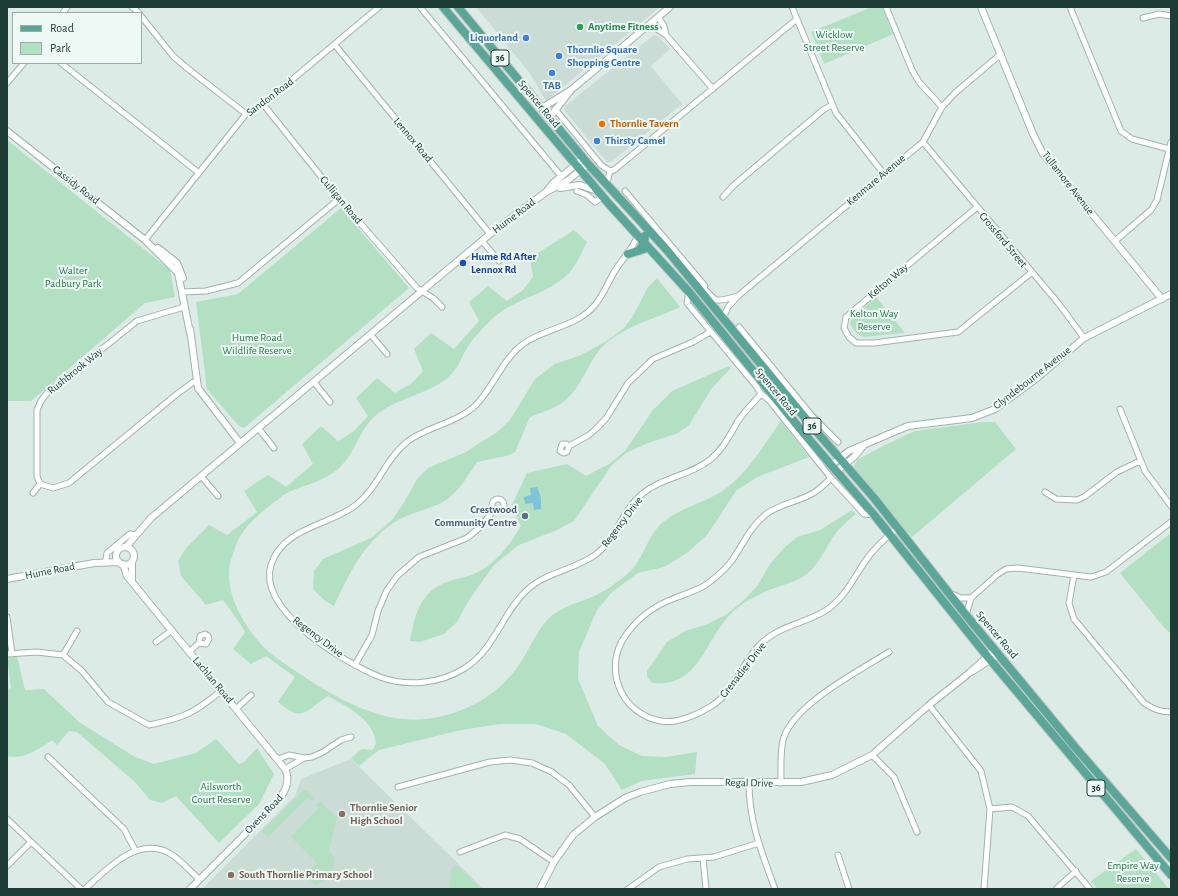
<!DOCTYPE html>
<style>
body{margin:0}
#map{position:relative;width:1178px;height:896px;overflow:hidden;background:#ddebe6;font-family:"Alegreya Sans",sans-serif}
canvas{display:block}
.frame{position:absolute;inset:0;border:8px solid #1d3c36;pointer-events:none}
.legend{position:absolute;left:12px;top:12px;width:130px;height:52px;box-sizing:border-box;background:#eef8f4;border:1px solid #9aada8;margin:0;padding:5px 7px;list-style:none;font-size:12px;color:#1d3c36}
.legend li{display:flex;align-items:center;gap:8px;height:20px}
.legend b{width:20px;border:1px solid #9aada8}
</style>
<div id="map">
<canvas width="1178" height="896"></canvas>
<div class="frame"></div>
<ul class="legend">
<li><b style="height:5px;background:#5ca699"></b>Road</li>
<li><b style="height:11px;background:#b3dfc3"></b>Park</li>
</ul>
</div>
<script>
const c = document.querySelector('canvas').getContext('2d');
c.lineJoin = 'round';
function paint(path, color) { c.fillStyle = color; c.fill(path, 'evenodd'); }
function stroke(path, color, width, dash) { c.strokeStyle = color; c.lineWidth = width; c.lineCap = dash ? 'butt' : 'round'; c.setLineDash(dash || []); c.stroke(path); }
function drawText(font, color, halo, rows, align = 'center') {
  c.font = font + ' "Alegreya Sans",sans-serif'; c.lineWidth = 4; c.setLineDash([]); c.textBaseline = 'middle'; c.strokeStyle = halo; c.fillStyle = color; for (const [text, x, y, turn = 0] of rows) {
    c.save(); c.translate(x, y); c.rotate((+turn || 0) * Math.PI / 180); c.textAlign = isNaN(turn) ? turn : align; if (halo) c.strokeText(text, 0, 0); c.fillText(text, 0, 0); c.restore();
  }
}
paint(new Path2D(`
 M476,7H660L546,101L529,72Z
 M654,35L658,36L670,49L651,66L682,104L611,162H607L564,110L565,106Z
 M351,759L484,889H202L295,796L301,779Z`), '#cbdbd5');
paint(new Path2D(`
 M872,7H882L893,34L824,64L811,32Z
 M7,140L170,270L175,297L145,303L31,401H7Z
 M341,208L409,288L244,428L239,426L207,389L196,302L238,294Z
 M574,230L587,242C581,253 577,265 568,274C547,295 515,298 492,319C485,326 477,334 471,342C459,358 461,369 442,382C420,396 395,399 375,416C359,430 355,454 339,468C321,483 309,483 289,492C280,496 252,520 246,528C239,536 235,547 232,557C219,592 251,640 278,659C323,690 377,728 433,718C471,712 505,690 524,657C532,643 540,626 552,615C568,603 592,600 609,588C619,581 630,573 637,563C645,551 649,536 660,525C678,507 705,504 725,489C749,472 764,444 781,421L809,457L757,477L736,491L707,535L688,552L664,567L638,573L612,592L597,610L579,652L578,679L598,726L619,745L642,756L666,757L697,752L695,774L641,781L622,790L605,764L566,734L536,724H500L461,730L379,750L359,766L351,758L362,749L372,750L376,744C374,719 347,707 328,696C305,711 303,723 278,702L295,677L266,656L251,664L233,649L245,632L239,622L223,600L206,605L181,576L178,561L186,548L209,525L227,535L257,512L244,491L268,475L286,487L313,464L302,444L321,426L338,441L354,431L368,416L356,398L377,378L395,393L412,383L423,371L414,349L431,333L454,349L479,321L469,302L488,286L507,301L523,290L533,277L530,258Z
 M657,278L680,307C655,319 628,325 606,343C588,359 583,388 563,402C554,409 540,413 530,417L515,452L510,455L477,462C467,477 457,495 441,503C426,510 407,514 393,523C363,544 349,574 334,606L324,600L313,589L314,571L323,559L371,538L392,520L405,501L417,479L428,468L464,453L496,433L510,420L535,379L555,364L581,355L605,342L624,328L633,316L648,287Z
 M876,297L905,333L864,337C857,335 852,329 850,323L853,317Z
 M729,366L731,368L712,388L689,425L678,433L648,443L626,453L611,466L574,521L557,530L519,545L494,565L469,600L457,622L444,634L420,642L410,641C414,618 419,595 442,584C454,578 468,578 480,571C498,561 510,544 521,526L511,507L527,473L567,464L586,476L609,464L625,451L653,410L672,391Z
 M983,422H995L1016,449L912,537L886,510L884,503L854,467L857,460L885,445L915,431Z
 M852,510L856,514C849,520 841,526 836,533C826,546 821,562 808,573C797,582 785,584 772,589C757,595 740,603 729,616C704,642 699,688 652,683L647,676V671L667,642L685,631L708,624L727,614L745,599L758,585L770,564L784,548L797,537L820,530Z
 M1171,533V634L1162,625L1120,573Z
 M17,656L25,690L44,689L79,722L135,757L154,764L196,753L216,739L239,764L244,762L257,748L274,774L259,804L219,843L176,796L162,803L150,800L136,783L77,732L69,731L57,745L52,740C39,749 24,760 7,756V689L11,688L7,659Z
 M303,791H307L313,797V801L307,798L268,837L261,832Z
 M321,801L324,806L337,817L329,851L335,858C333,870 329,883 315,885L305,875L317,863L291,837L318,809L322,807L318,808L316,805Z
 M1136,849L1169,889H1097L1091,881Z
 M455,864L481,889H449L451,870Z`), '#b3dfc3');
paint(new Path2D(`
 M537,487L541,498V509L534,510L533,503L525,504L524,497L531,495L530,488Z`), '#7ec3d8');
const minor = new Path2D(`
 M132,7L139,13
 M420,7L561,176
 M792,7L836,113L884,174
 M886,7L912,70L919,82L942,107
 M1070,7L1121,131L1132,139L1169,149
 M63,13L67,7
 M141,16L173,56L187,68L246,114
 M658,17L664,26L666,35
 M1143,18L1159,14L1171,16
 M652,22L657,29L666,35L713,89
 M335,45L490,234
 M61,63L199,173
 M7,83L24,63
 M263,104L339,199L417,288L433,298L442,307
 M555,109L601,165L610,171
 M923,142L1059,304L1084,338
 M610,171L614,170L797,19
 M607,183L610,171
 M577,191L587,195L595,202L602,197
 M625,191L705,286
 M723,197L733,186L823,110L832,105
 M976,208L846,317L844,328L849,337L856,343H874L958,332L1031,273
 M638,234C634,248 624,257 616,269C609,280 604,294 595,305C577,327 545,328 523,344C502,360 494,386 476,405C457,423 429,426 408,441C385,459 378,488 356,505C329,526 283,527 271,565C257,611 345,663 380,677C407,687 440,684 465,668C495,649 502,613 527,590C546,572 574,570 595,555C616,540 622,510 642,494C662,477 690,476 711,459C723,449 730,435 738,421C745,411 753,403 761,394
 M145,240L246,114L263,104L379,7
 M482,241L499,261
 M1115,241L1151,210L1157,200L1171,142
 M698,286C721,296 703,306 738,296
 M182,292L206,291L238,283L339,199
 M689,292L687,303L756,386L761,394L769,400L831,478L864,514L874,515
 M184,307L137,321L47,393L41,401L37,410V476L40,484L53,488L69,483L177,394L192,383L196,381
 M723,319L728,307L738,296L923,142L942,107L955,93L1001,54
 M739,327L813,417L838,442
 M371,335L387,354
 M314,382L330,402
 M1120,409L1145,471L1171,506
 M259,429L274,448
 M569,446L566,444H562L560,451L564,453L567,452L569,446L589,435L598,427L607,417L628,383L653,359L693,342L710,332
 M201,476L218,496
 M831,478C826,483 821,488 815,492C800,502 780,503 765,515C749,528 742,547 730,563C723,572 714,579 704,586C695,591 685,594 675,598C653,606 634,621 622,641C604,674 624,715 661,721C676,724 697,715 710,707C733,693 740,669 755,650C776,625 800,626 825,611C844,599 852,581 864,563C873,549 885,538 898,528
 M1045,492L1056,499L1077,500L1084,497L1117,472L1140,461
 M33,493L40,484
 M492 505a6 6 0 1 1 12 0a6 6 0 1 1-12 0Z
 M106,559L107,553L130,534L135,535
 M1074,575L1069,603L1074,619L1144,703C1153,709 1160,712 1171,712
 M952,594L961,598H971L998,574L1006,569L1018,568L1091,577L1106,572L1171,522
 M966,615L971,598
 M7,617L12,654
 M156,642L172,630
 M189,652L199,643L200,636L205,634L208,636L209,639L206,644L199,643
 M7,654L37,652L63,655L82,671L108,702L149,725C184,718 194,713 221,691
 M63,655L77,631
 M355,665L372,635L378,611L387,590L397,576L419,557L467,538L479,528L494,510
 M929,705L981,771L990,809L984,889
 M236,709L251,695
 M872,755L894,777L917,832
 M48,757L124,829L135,850
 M278,759L289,755L304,758
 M285,769L304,758L312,757L323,752L341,740L351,737
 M749,783C749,822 762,853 775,889
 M781,783C781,769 780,754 783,740C792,705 859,671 889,652
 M398,787L490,762L510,760L532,763L552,772L569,785L595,817
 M990,809L1012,807L1028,816L1090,889
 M7,819L81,889
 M460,852L505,835L520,839L554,862
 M838,855L849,889
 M703,858L706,889
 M7,866L31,842
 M85,889C107,869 137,836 169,853C180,859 190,871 199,879
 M628,889L659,867L687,859L714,857L759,843
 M1056,889L1076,871`);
const tertiary = new Path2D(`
 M981,7L1033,134L1043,154L1162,299
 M542,108L571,90L670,7
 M550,117L571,90
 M7,131L145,240L178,273L190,333
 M560,188L580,185L597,191
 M546,192L553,183L584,158
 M158,248L177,263L183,278
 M190,329L198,388L240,443
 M831,465L849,451L908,426L972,418L995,409L1037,378L1084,338L1171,294
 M837,471L854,457L863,446
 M126,547L151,518L490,234L546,192L567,181L588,164
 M116 556a9 9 0 1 1 18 0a9 9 0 1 1-18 0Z
 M132,562V581
 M123,564L127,576L285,769C291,781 285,791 278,801L190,889
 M7,579L94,563L119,562
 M973,671L999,654
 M540,889L554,862L573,835L595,817L625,798L640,792L670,784L691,782H801L832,775L872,755L929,705L968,674L995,650`);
const primary = new Path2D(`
 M443,7L609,204L689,292L801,430L875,516L987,656L1171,875
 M458,7L588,164L666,249L810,424L874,498L970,620L1074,746L1171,858
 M640,249L644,243L645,236
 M628,254L644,249`);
stroke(minor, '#a0b3ae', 7);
stroke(tertiary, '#a0b3ae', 8);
stroke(primary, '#c0c8c7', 10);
stroke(minor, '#fff', 5);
stroke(tertiary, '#fff', 6);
stroke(primary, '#5ca699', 8);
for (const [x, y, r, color] of [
 [580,27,4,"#2e9e5b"],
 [526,38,4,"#3f7fe0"],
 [559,56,4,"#3f7fe0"],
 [552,73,4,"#3f7fe0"],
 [602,124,4,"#e8710a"],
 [597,141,4,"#3f7fe0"],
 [463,263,4,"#1a4fb4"],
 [525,516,4,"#5c6f8a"],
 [342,814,4,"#8d6e63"],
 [231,875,4,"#8d6e63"]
]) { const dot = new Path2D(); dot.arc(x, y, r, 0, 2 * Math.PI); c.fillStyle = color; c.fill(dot); stroke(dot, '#eef8f4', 1.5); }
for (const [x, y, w] of [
 [500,58,18],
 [812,426,18],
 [1096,788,18]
]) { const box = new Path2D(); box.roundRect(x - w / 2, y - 8, w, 16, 3); c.fillStyle = '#eef8f4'; c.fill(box); stroke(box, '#1d3c36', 1); }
drawText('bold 10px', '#1d3c36', null, [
 ["36",500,58],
 ["36",812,426],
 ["36",1096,788]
]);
drawText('bold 11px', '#27864d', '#eef8f4', [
 ["Anytime Fitness",588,27]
], 'left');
drawText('11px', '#23784a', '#eef8f4', [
 ["Wicklow",834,35],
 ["Street Reserve",834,48],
 ["Walter",73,271],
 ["Padbury Park",73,284],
 ["Kelton Way",874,314],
 ["Reserve",874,327],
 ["Hume Road",257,338],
 ["Wildlife Reserve",257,351],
 ["Ailsworth",221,787],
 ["Court Reserve",221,800],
 ["Empire Way",1133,866],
 ["Reserve",1133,879]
]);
drawText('bold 11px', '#366cbe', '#eef8f4', [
 ["Liquorland",518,38,"right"],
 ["Thornlie Square",567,50],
 ["Shopping Centre",567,63],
 ["TAB",552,86,"center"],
 ["Thirsty Camel",605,141]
], 'left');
drawText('11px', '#1d3c36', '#eef8f4', [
 ["Sandon Road",270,97,-37],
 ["Spencer Road",539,104,50],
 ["Lennox Road",413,140,50],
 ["Kenmare Avenue",876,180,-40],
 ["Tullamore Avenue",1068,183,52],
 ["Cassidy Road",76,185,38],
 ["Culligan Road",341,200,50],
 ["Hume Road",514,216,-37],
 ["Crossford Street",1003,240,50],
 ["Kelton Way",888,281,-40],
 ["Rushbrook Way",75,371,-39],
 ["Glyndebourne Avenue",1032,378,-38],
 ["Spencer Road",776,392,50],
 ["Regency Drive",622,522,-53],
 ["Hume Road",50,571,-11],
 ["Spencer Road",997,635,50],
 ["Regency Drive",318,637,37],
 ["Grenadier Drive",743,670,-52],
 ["Lachlan Road",213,680,50],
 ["Regal Drive",749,783,1],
 ["Ovens Road",264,814,-46]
]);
drawText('bold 11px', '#c56008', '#eef8f4', [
 ["Thornlie Tavern",610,124]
], 'left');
drawText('bold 11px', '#164399', '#eef8f4', [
 ["Hume Rd After",471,257],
 ["Lennox Rd",471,270]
], 'left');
drawText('bold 11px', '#4e5e75', '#eef8f4', [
 ["Crestwood",517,510],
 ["Community Centre",517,523]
], 'right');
drawText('bold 11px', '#785e54', '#eef8f4', [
 ["Thornlie Senior",350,808],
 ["High School",350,821],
 ["South Thornlie Primary School",239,875]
], 'left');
</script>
